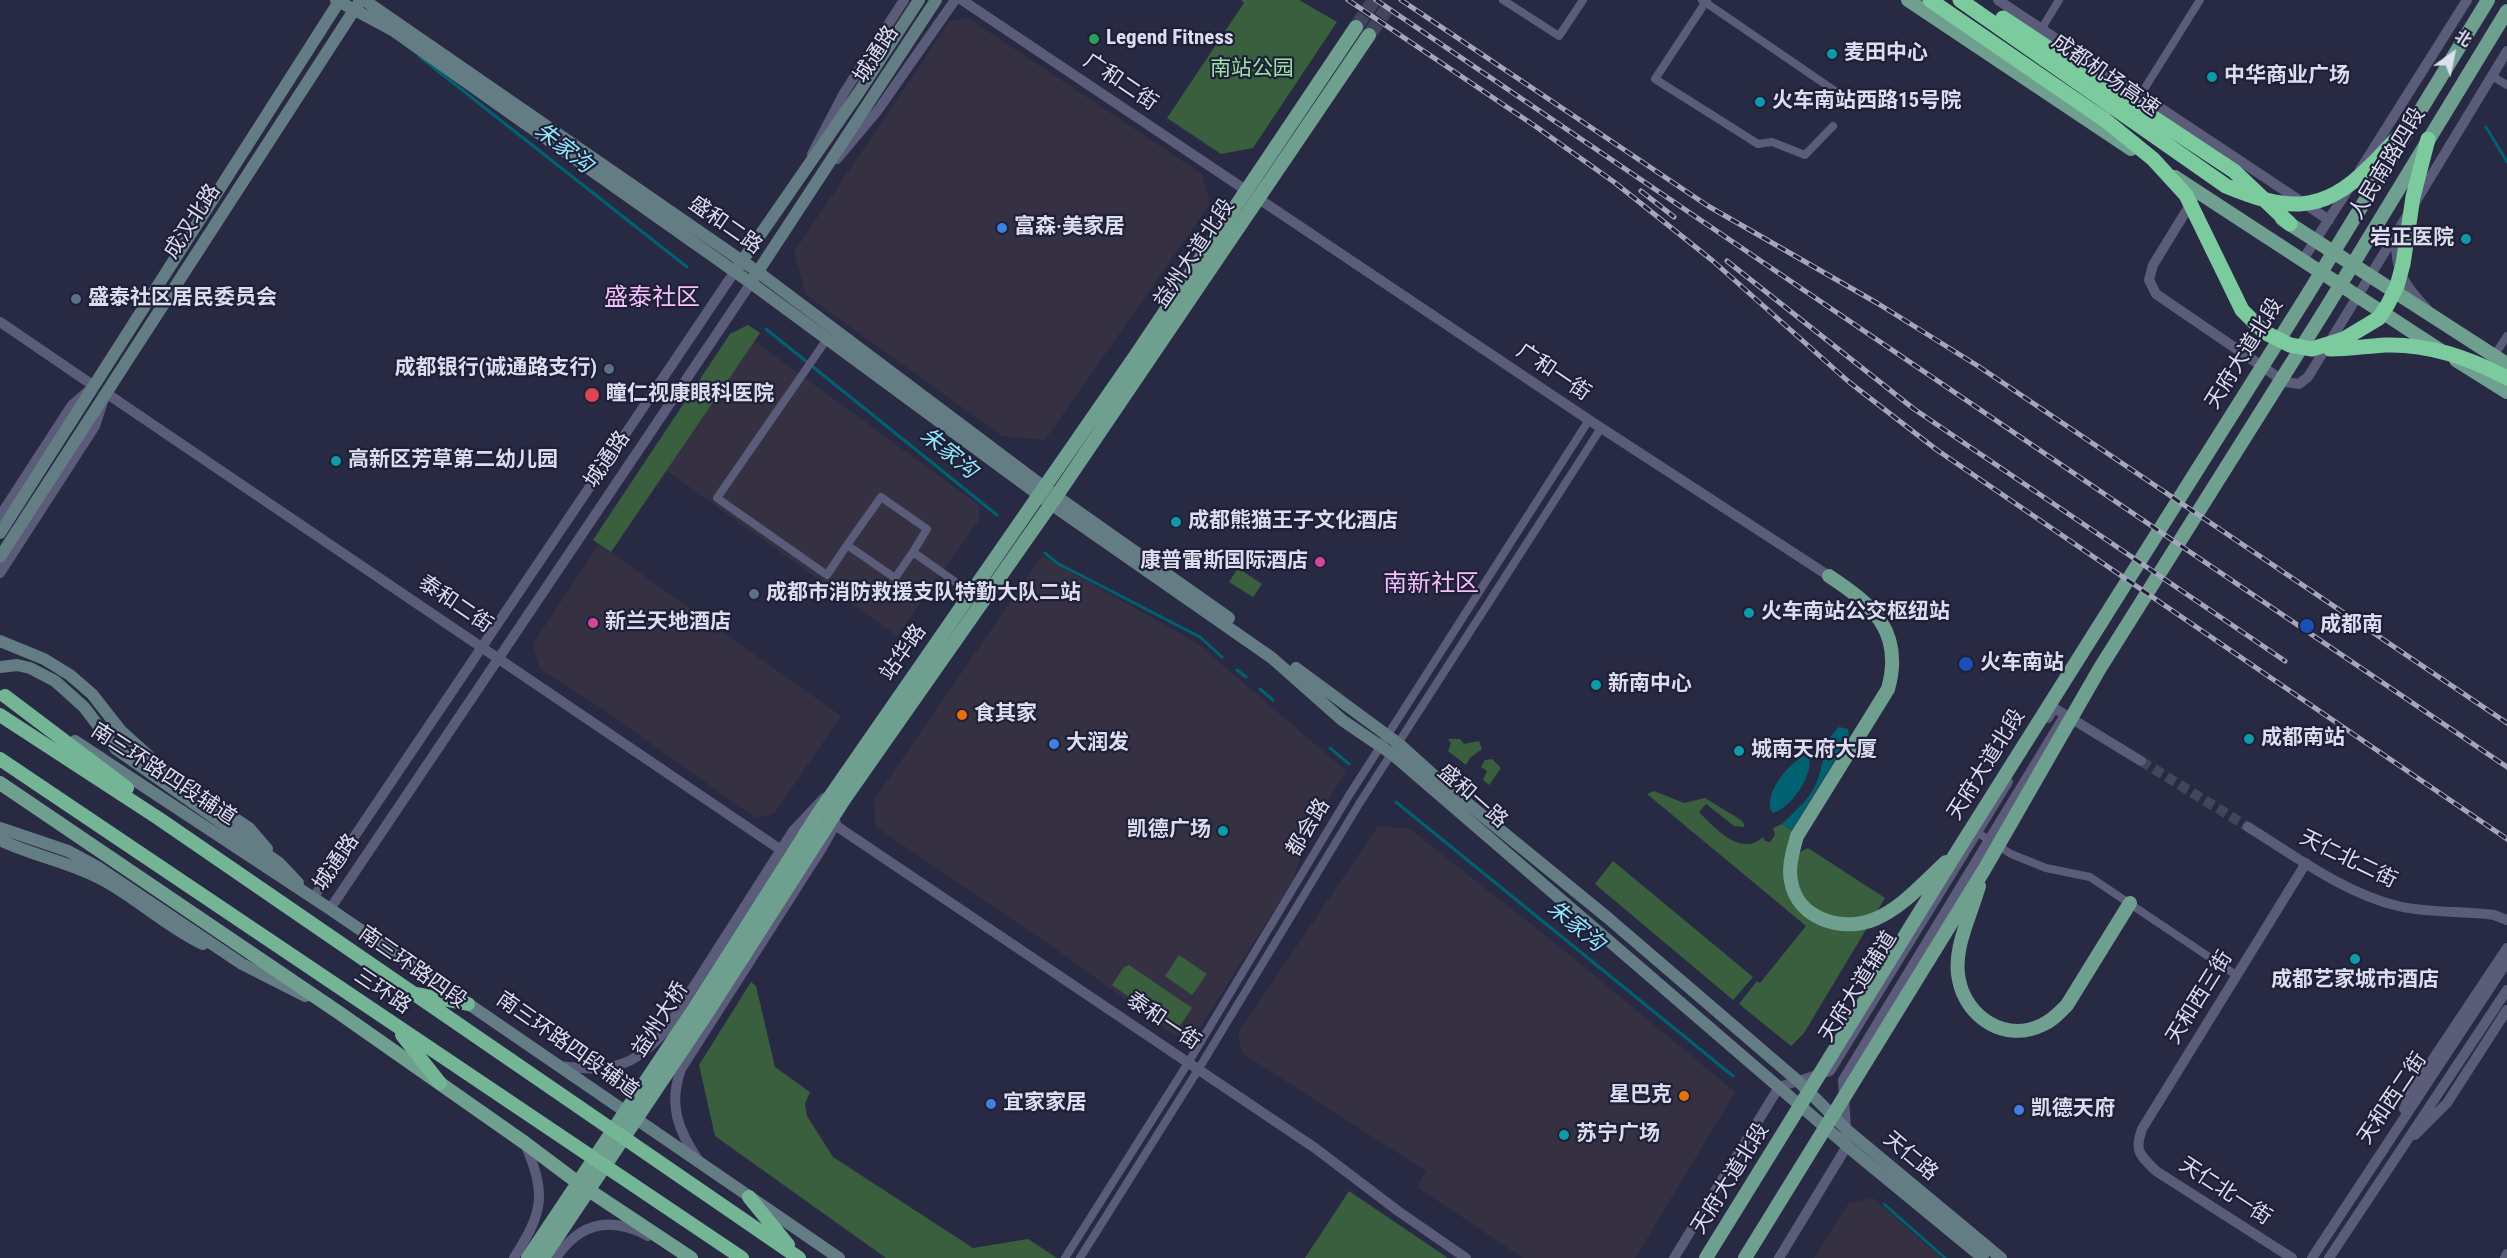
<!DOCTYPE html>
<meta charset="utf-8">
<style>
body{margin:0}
#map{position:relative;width:2507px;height:1258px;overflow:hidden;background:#282a43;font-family:"Roboto Condensed","Noto Sans SC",sans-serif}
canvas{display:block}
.north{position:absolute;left:2423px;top:24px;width:60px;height:60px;-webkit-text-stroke:4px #1f2038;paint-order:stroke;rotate:33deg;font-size:16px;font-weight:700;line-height:24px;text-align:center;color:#dcdeef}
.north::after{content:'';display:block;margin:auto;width:21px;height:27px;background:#dcdeef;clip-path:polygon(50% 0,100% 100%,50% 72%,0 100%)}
</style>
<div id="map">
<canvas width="2507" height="1258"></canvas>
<div class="north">北</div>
</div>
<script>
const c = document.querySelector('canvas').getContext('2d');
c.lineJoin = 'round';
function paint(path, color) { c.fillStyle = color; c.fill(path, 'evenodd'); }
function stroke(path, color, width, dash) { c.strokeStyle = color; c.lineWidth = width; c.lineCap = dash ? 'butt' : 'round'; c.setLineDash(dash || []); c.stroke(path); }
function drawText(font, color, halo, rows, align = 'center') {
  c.font = font + ' "Roboto Condensed","Noto Sans SC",sans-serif'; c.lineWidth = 4.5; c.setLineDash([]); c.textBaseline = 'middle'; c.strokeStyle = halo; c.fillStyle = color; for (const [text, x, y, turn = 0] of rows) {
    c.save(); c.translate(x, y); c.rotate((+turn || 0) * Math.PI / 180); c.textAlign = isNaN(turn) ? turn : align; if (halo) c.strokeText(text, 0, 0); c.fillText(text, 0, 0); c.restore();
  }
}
paint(new Path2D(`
 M968,18L1202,174L1210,204L1045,440L1002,436L806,295L794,252L950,21Z
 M754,341L979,505V520L897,636L666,470Z
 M599,544L841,716L774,814L756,818L598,706L540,669L533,644Z
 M1042,556L1197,643L1346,771L1308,834L1292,882L1197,1032L1174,1035L1056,949L876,827L874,800Z
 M1378,826L1410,829L1561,948L1735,1092L1635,1258H1523L1417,1187L1426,1171L1242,1053L1238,1033Z
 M1873,1198L1941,1258H1814L1849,1203Z`), '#353142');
paint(new Path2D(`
 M1241,0H1299L1337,22L1253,148L1221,154L1167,118L1244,3Z
 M748,325L760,333L611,552L593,540L730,334Z
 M1238,568L1262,584L1253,597L1229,582Z
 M1448,739H1460L1464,744L1479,741L1482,749L1470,758L1466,765L1448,751L1451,743Z
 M1492,759L1501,768L1489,785L1483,780L1487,771L1481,767L1485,760Z
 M1654,791L1684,803L1705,798L1741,820L1744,824V827L1734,826L1706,804L1699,812C1714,827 1741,858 1763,837L1765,841L1770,842L1775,835L1773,828L1782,824L1795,832L1789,858L1808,848L1885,898L1804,1033L1791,1046L1739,1004L1757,981L1760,983L1806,926L1647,794Z
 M1613,861L1753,977L1733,1000L1595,884Z
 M1179,955L1207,974L1192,995L1165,976Z
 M1129,965L1192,1008L1177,1030L1112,985L1124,967Z
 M751,982L756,986L775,1067L810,1092L805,1104L807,1116L833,1157L973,1248L1028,1239L1057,1258H886L715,1136L699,1065Z
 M1349,1191L1448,1258H1305Z`), '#395f3e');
paint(new Path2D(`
 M1839,727L1848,729L1849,737L1792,830L1782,824C1795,811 1808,801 1816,784C1824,766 1823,740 1839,727Z
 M1805,755L1809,756C1814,775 1791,809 1772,813C1762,794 1789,763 1805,755Z`), '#006171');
stroke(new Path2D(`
 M419,56L687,267
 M2486,127L2507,162
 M766,329L997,515
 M1045,553L1057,563L1200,637L1222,657
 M1237,670L1246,677
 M1260,689L1273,700
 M1330,748L1349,764
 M1396,802L1733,1076
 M1884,1204L1945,1258`), '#006171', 3);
stroke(new Path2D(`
 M2141,761L2248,827`), '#43455d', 10, [10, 5]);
stroke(new Path2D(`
 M1356,27L1374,0
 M1369,35L1393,0`), '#43455d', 14, [14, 7]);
stroke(new Path2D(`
 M1503,0L1559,36L1583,0
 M1702,0L1838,93
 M1707,0L1655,79L1758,144L1772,142L1805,155L1833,126
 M2039,33L2059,0
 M2492,76L2507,85
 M2138,99L2200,0
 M827,339L717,498L827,575L847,545L895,578L913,552
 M2494,356L2507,336
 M847,545L881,497L927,529L913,552L971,593
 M1978,833L2011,854L2046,868L2090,877L2236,975
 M1065,1258L1188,1063L1348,797L1589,420
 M1080,1258L1198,1070L1359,804L1601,428`), '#5a5c79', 8);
stroke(new Path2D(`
 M962,0L1589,420L1829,576
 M1998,0L2329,220
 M812,154L844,93L904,0
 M837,159L878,110L955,0
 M2360,170L2467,0
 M2193,200L2153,265L2149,280L2156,294L2285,382L2299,384L2308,377L2408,214
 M2416,201L2507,51
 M2396,236C2395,272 2403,283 2427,309
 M2302,261L2349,188
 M0,322L94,386L72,405L0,516
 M0,573L95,426L106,393L781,850
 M2048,718L2054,708L2141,761
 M835,825L1315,1148L1398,1211L1466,1258
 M2248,827C2295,856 2344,893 2398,906C2426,913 2464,911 2494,915L2507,920
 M313,898L735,271
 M330,909L751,283
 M560,1066C609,1072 633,1069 666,1030L793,831L824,798
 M2404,1109L2413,1089L2507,948
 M2415,1135L2447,1103L2507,1010
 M699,1161C678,1131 668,1105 681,1069L822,848L836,823
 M514,1258C543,1212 547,1195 525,1144
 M556,1258C580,1222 611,1216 648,1236
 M1674,1258L1779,1087L1830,1071L2008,782
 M1779,1258L1847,1146L1843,1080L2065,715
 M2292,1258L2156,1171C2140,1155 2134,1152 2142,1129L2306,863
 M2312,1258L2507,962
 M2329,1258L2507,990
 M2505,1258L2507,1254`), '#5a5c79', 10);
stroke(new Path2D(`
 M336,0L394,31L751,283L1051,504L1272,658L1342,720L1392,754L1847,1146L1983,1258
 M364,0L758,272L1056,496L1229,618
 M738,267L859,92L919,0
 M753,279L936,0
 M0,533L340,0
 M0,557L358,4
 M0,641L44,659L70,675L92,694L121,731L152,759L177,780L249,828L267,849
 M0,667L17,665L30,668L55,681L84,707L116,749L279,863L298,883
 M1296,668L1399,744L1439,780L1608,918L1798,1081L1847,1130L2001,1258
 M75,741L330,909L839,1258
 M0,828L68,851L96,866L242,964L305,996
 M0,840C33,856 71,862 103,880C138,899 167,927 203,944`), '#647d84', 12);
stroke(new Path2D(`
 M1908,0L2131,149
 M2175,177L2440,350
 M2282,219L2507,364
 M2456,360L2507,392
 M1829,576C1873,605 1904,632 1888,689L1797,836C1793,851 1788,866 1791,881C1797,919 1843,933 1875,919C1902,908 1924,882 1946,862
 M0,783L338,1012L525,1143L581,1185L691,1258
 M1979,886C1971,915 1952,950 1959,980C1966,1017 2005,1043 2042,1025C2052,1021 2059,1013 2067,1005L2130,903
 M528,1258L694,1009L818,814L1136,355L1356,27
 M543,1258L705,1016L845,798L1051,504L1369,35
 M1706,1258L1958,850L2306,297L2488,0
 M1745,1258L1984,870L2100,668L2325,310L2507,11`), '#6e9f8f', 14);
stroke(new Path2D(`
 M5,696L127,788
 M0,715L158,818L799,1258
 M0,759L742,1258
 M417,994L468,1004
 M402,1035L440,1083
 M749,1197L788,1245`), '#74b596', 14);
stroke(new Path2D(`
 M1930,0L2105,120L2153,159L2186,195L2242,310L2264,332L2290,345L2312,349L2344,339L2379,318L2388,304L2397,286L2403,264L2413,197L2428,139
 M1960,0L2226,186C2284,210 2322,216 2369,167C2383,154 2394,140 2408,127
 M2003,18L2234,171L2290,224
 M2330,349C2349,349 2367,346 2386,345C2429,344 2470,358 2507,378`), '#7bcb9e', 15);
const rail = new Path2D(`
 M1348,0L1535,126L1614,182L1713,261L1849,382L1937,450L2507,839
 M1376,0L2507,767
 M1401,0L1708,206L1877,303L1978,366L2507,723
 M1641,191L1674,217
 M1727,261L1914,409L2285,661`);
stroke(rail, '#a4a6b9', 5);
stroke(rail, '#1f2038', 3, [9]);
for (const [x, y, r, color] of [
 [1094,39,6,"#2e9e5b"],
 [1832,54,6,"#0f9aa8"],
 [2212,77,6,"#0f9aa8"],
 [1760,102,6,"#0f9aa8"],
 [1002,228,6,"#3f7fe0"],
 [2466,239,6,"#0f9aa8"],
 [76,299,6,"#5c6f8a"],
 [609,369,6,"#5c6f8a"],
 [592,395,8,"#e0444e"],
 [336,461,6,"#0f9aa8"],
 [1176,522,6,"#0f9aa8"],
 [1320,562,6,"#d1479c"],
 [754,594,6,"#5c6f8a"],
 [1749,613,6,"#0f9aa8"],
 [593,623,6,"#d1479c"],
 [2307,626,8,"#1a4fb4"],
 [1966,664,8,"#1a4fb4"],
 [1596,685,6,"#0f9aa8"],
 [962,715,6,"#e8710a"],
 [2249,739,6,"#0f9aa8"],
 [1054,744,6,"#3f7fe0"],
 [1739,751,6,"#0f9aa8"],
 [1223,831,6,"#0f9aa8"],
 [2355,959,6,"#0f9aa8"],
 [1684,1096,6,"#e8710a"],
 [991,1104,6,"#3f7fe0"],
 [2019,1110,6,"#3f7fe0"],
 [1564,1135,6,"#0f9aa8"]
]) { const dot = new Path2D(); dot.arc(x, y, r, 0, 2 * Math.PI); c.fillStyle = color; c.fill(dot); stroke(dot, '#1f2038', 2); }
drawText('bold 21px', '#dcdeef', '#1f2038', [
 ["Legend Fitness",1106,39],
 ["麦田中心",1844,54],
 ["中华商业广场",2224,77],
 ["火车南站西路15号院",1772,102],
 ["富森·美家居",1014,228],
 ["岩正医院",2454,239,"right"],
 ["盛泰社区居民委员会",88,299],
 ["成都银行(诚通路支行)",597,369,"right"],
 ["瞳仁视康眼科医院",606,395],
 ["高新区芳草第二幼儿园",348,461],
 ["成都熊猫王子文化酒店",1188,522],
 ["康普雷斯国际酒店",1308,562,"right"],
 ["成都市消防救援支队特勤大队二站",766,594],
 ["火车南站公交枢纽站",1761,613],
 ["新兰天地酒店",605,623],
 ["成都南",2320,626],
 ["火车南站",1980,664],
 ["新南中心",1608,685],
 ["食其家",974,715],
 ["成都南站",2261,739],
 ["大润发",1066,744],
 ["城南天府大厦",1751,751],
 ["凯德广场",1211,831,"right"],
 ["成都艺家城市酒店",2355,981,"center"],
 ["星巴克",1672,1096,"right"],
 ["宜家家居",1003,1104],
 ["凯德天府",2031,1110],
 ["苏宁广场",1576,1135]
], 'left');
drawText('21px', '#dcdeef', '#1f2038', [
 ["城通路",877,55,-57],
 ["成都机场高速",2105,76,35],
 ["广和二街",1120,83,34],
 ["人民南路四段",2388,164,-59],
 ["成汉北路",193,222,-57],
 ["盛和二路",725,226,35],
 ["益州大道北段",1195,254,-56],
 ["天府大道北段",2245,354,-58],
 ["广和一街",1553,373,34],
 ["城通路",608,460,-56],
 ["泰和二街",455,605,34],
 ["站华路",904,653,-55],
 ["天府大道北段",1987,765,-58],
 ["南三环路四段辅道",163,775,33],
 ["盛和一路",1472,797,41],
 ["都会路",1309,828,-59],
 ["天仁北二街",2348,860,26],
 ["城通路",337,863,-56],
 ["南三环路四段",412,968,35],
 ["天府大道辅道",1859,987,-58],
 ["三环路",382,992,34],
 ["天和西三街",2200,998,-58],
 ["益州大桥",661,1020,-57],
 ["泰和一街",1163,1022,34],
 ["南三环路四段辅道",567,1046,35],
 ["天和西二街",2393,1099,-56],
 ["天仁路",1910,1157,40],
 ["天府大道北段",1731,1179,-58],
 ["天仁北一街",2225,1192,33]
]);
drawText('21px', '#9de2a5', '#1f2038', [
 ["南站公园",1252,70]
]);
drawText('italic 22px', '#92e8fc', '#1f2038', [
 ["朱家沟",563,149,38],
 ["朱家沟",948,454,39],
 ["朱家沟",1575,927,39]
]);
drawText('24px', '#f5bffb', '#1f2038', [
 ["盛泰社区",652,299],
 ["南新社区",1431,585]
]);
</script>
